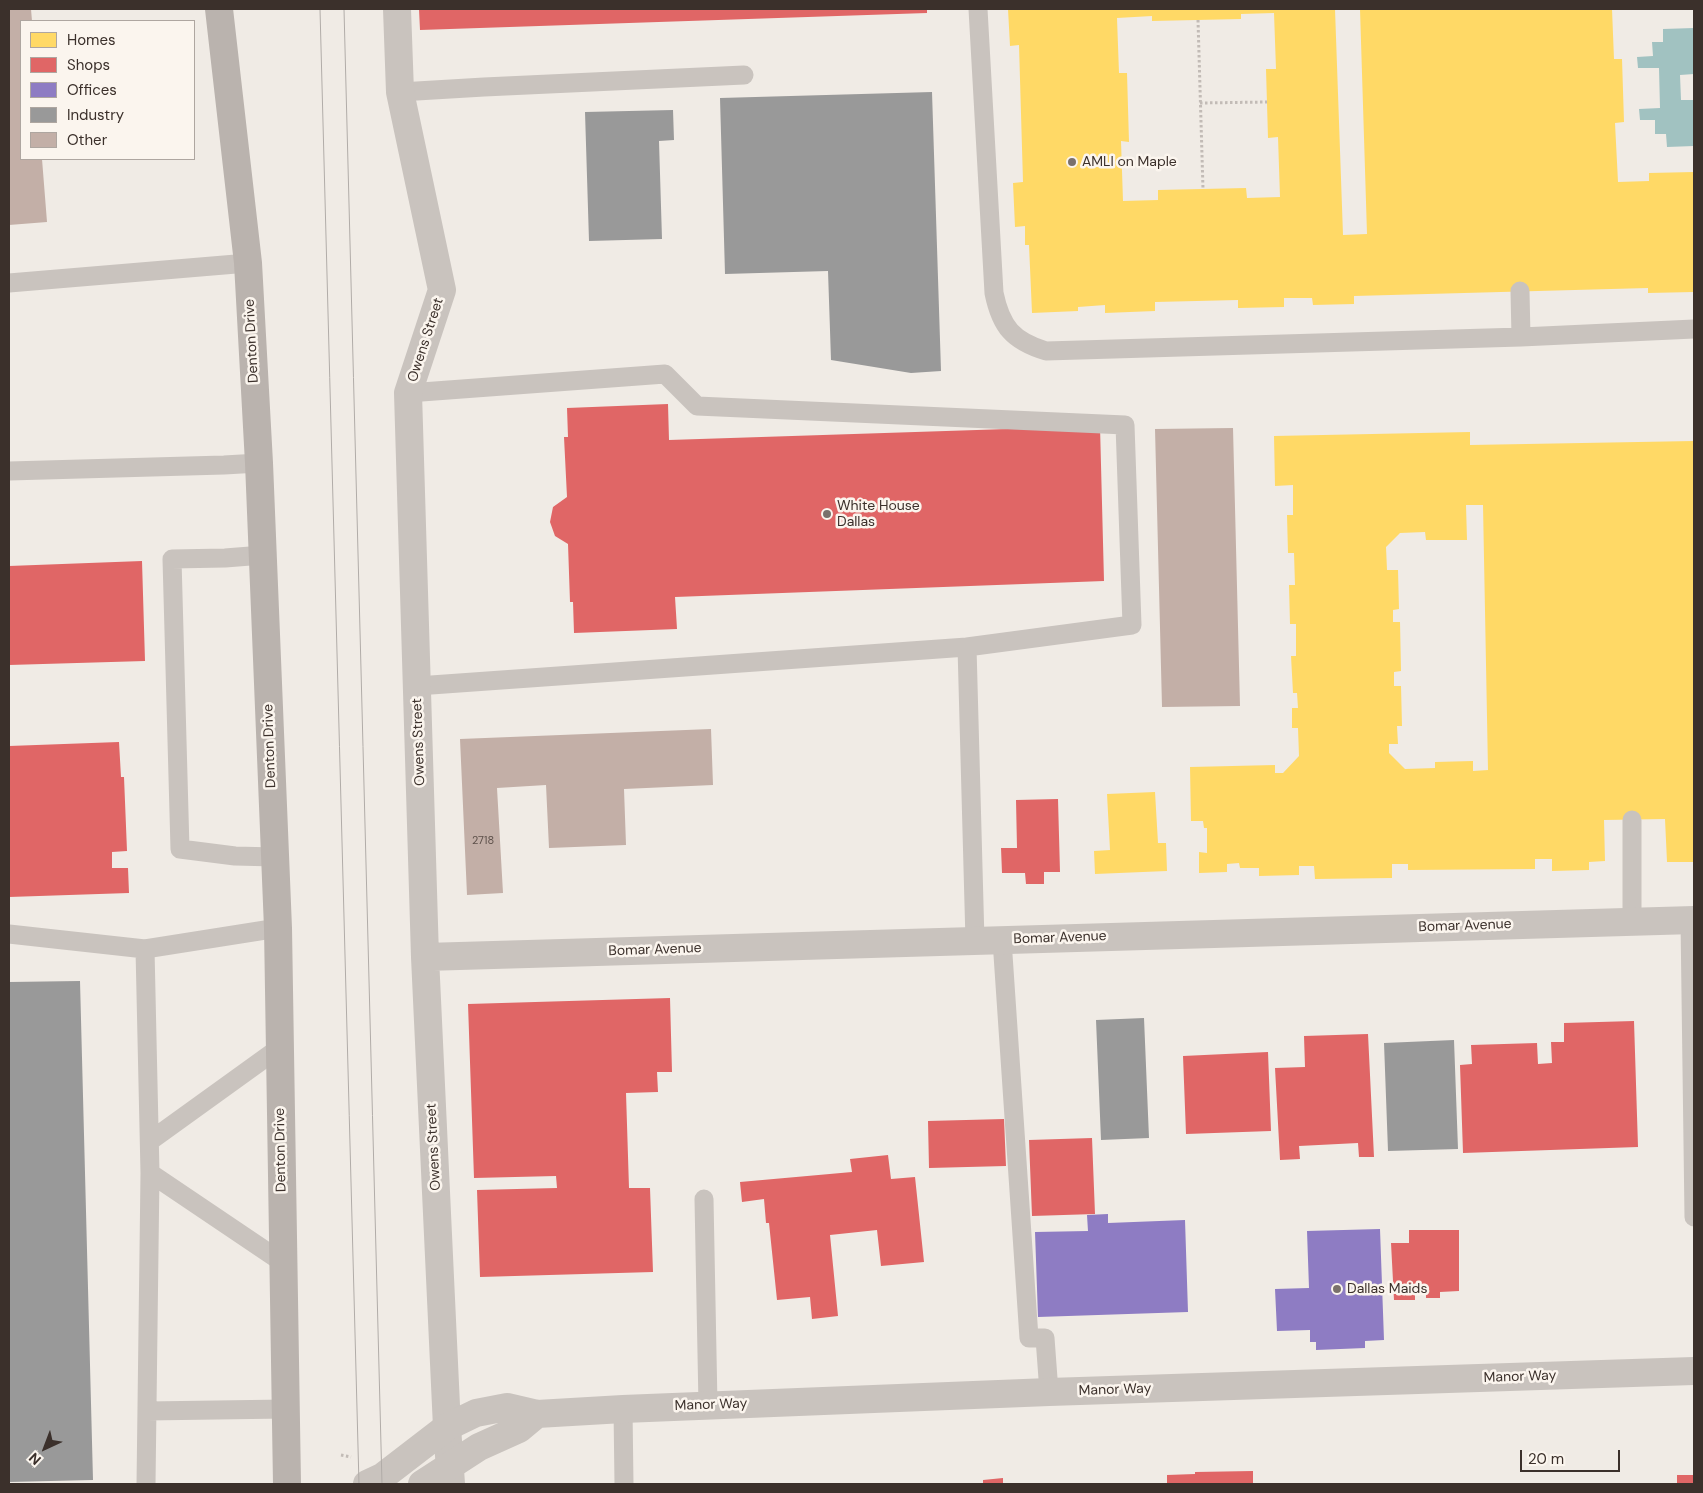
<!DOCTYPE html>
<style>
body{margin:0}
#map{position:relative;width:1703px;height:1493px;overflow:hidden;background:#f0ebe5;font-family:"DM Sans",sans-serif}
canvas{display:block}
.frame{position:absolute;inset:0;border:10px solid #3b302b;pointer-events:none}
.legend{position:absolute;left:20px;top:20px;width:175px;height:140px;box-sizing:border-box;background:#fbf5ee;border:1px solid #aea6a0;margin:0;padding:6px 9px;list-style:none;font-size:15px;color:#3b302b}
.legend li{display:flex;align-items:center;gap:10px;height:25px}
.legend b{width:25px;border:1px solid #aea6a0}
.north{position:absolute;left:20px;top:1423px;width:50px;height:50px;-webkit-text-stroke:4px #fbf5ee;paint-order:stroke;rotate:223deg;font-size:14px;font-weight:700;line-height:20px;text-align:center;color:#3b302b}
.north::after{content:'';display:block;margin:auto;width:18px;height:22px;background:#3b302b;clip-path:polygon(50% 0,100% 100%,50% 72%,0 100%)}
.scale{position:absolute;left:1520px;top:1450px;width:100px;height:22px;box-sizing:border-box;border:2px solid #3b302b;border-top:0;padding-left:6px;font-size:15px;line-height:18px;white-space:nowrap;color:#3b302b;-webkit-text-stroke:4px #fbf5ee;paint-order:stroke}
</style>
<div id="map">
<canvas width="1703" height="1493"></canvas>
<div class="frame"></div>
<ul class="legend">
<li><b style="height:14px;background:#ffd966"></b>Homes</li>
<li><b style="height:14px;background:#e06666"></b>Shops</li>
<li><b style="height:14px;background:#8e7cc3"></b>Offices</li>
<li><b style="height:14px;background:#999"></b>Industry</li>
<li><b style="height:14px;background:#c3afa7"></b>Other</li>
</ul>
<div class="north">N</div>
<div class="scale">20 m</div>
</div>
<script>
const c = document.querySelector('canvas').getContext('2d');
c.lineJoin = 'round';
function paint(path, color) { c.fillStyle = color; c.fill(path, 'evenodd'); }
function stroke(path, color, width, dash) { c.strokeStyle = color; c.lineWidth = width; c.lineCap = dash ? 'butt' : 'round'; c.setLineDash(dash || []); c.stroke(path); }
function drawText(font, color, halo, rows, align = 'center') {
  c.font = font + ' "DM Sans",sans-serif'; c.lineWidth = 5; c.setLineDash([]); c.textBaseline = 'middle'; c.strokeStyle = halo; c.fillStyle = color; for (const [text, x, y, turn = 0] of rows) {
    c.save(); c.translate(x, y); c.rotate((+turn || 0) * Math.PI / 180); c.textAlign = isNaN(turn) ? turn : align; if (halo) c.strokeText(text, 0, 0); c.fillText(text, 0, 0); c.restore();
  }
}
paint(new Path2D(`
 M1694,28V74L1680,75L1681,100H1694V146L1667,147L1666,134H1655V120H1640L1639,109L1660,108L1659,68H1638L1637,57L1653,56L1652,42H1663V29Z`), '#a1c2c1');
paint(new Path2D(`
 M1008,9H1335L1343,235L1367,234L1360,9H1612L1614,59H1622L1624,122L1615,123L1618,182L1649,181V173L1694,172V292L1648,293V288L1354,296V304L1313,305L1312,298H1284V307L1238,308V300L1155,302V311L1105,313V305L1078,307V311L1032,313L1029,245H1025V226L1015,227L1013,183L1023,182L1019,45L1010,46ZM1274,13L1276,69H1266L1268,138L1278,137L1280,197L1247,198L1246,188L1158,190V200L1123,201L1121,141L1129,142L1127,73H1119L1117,18L1152,16V21L1241,19V14Z
 M1470,432V445L1694,441V862H1667L1665,819L1604,820L1605,861L1589,862V870L1552,871V859H1535V869L1408,870V864H1392V878L1315,879L1314,866H1299V875L1259,876V868H1240L1239,863L1227,864V872L1199,873V852L1207,853V828H1204L1203,821H1191L1190,767L1275,765V773H1283L1299,756L1298,728H1292V708H1298L1297,693H1293L1291,656H1296V624H1290L1289,585H1295L1294,553H1288L1287,515H1293V485L1275,486L1274,436ZM1466,505H1483L1488,770L1473,771V761L1435,762V768L1405,769L1389,753V744H1398L1397,726H1402L1401,686H1394V672L1401,671L1400,622H1393V610L1399,609L1398,570H1387L1386,547L1400,533L1425,532L1426,540H1467Z
 M1155,792L1158,843H1166L1167,871L1095,874L1094,851L1110,850L1107,794Z`), '#ffd966');
paint(new Path2D(`
 M419,9H927V13L420,30Z
 M668,404L669,440L1100,426L1104,581L675,597L677,629L574,633L573,602H570L568,544L555,536L550,522L553,507L567,497L564,437H568L567,408Z
 M142,561L145,661L9,665V566Z
 M119,742L121,777H124L127,851L112,852V868H128L129,893L9,897V746Z
 M1058,799L1060,872H1044V884H1026L1025,873H1002L1001,848H1017L1016,800Z
 M670,998L672,1072H657L658,1092L626,1093L629,1188H650L653,1272L480,1277L477,1190L557,1188L556,1176L474,1178L468,1004Z
 M1634,1021L1638,1147L1463,1153L1460,1065L1472,1064L1471,1045L1537,1043L1538,1064L1552,1063L1551,1042H1564V1023Z
 M1368,1034L1374,1157H1359L1358,1143L1299,1146L1300,1159L1280,1160L1275,1068L1305,1067L1304,1036Z
 M1268,1052L1271,1131L1186,1134L1183,1056Z
 M1004,1119L1006,1166L929,1168L928,1121Z
 M1092,1138L1095,1214L1032,1216L1029,1140Z
 M888,1155L891,1179L915,1177L924,1262L881,1266L877,1230L830,1235L838,1316L812,1319L810,1297L777,1300L769,1223H766L764,1199L742,1202L740,1182L852,1172L850,1159Z
 M1409,1230H1459V1291L1440,1292V1298H1426V1292L1415,1293V1300H1394L1391,1243H1409Z
 M1253,1471V1484H1167V1475L1195,1474V1472Z
 M1677,1475H1694V1484H1677Z
 M1003,1478V1484H983V1480Z`), '#e06666');
paint(new Path2D(`
 M1108,1214V1223L1185,1220L1188,1312L1038,1317L1035,1232L1088,1231L1087,1215Z
 M1380,1229L1384,1340L1365,1341V1348L1316,1350V1342H1310V1330L1277,1331L1275,1289L1309,1288L1307,1231Z`), '#8e7cc3');
paint(new Path2D(`
 M932,92L941,371L911,373L831,360L828,271L725,274L720,98Z
 M673,110L674,140L659,141L662,239L589,241L585,112Z
 M80,981L93,1480L9,1482V982Z
 M1144,1018L1149,1138L1101,1140L1096,1020Z
 M1454,1040L1458,1149L1388,1151L1384,1043Z`), '#999');
paint(new Path2D(`
 M9,9H31L32,21H21V159H42L47,222L9,225Z
 M1233,428L1240,706L1162,707L1155,429Z
 M711,729L713,785L624,789L626,845L549,848L546,785L497,788L503,893L467,895L460,739Z`), '#c3afa7');
stroke(new Path2D(`
 M1198,20L1203,189
 M1200,103L1267,102
 M341,1455L351,1457`), '#c2bbb6', 3, [2.5, 2.5]);
stroke(new Path2D(`
 M978,9L994,293C1001,327 1013,341 1046,351L1521,337L1694,329
 M400,92L484,87L744,75
 M9,283L248,263
 M1520,291L1521,337
 M408,393L665,374L697,406L1125,425L1132,625L967,647
 M9,471L224,465L259,463
 M263,555L225,558L172,559L180,849L235,856L275,857
 M417,686L967,647L975,941
 M1690,920L1694,1217
 M1632,922V820
 M9,934L145,949L278,928
 M1002,940L1029,1338H1045L1049,1392
 M145,949L150,1173L146,1484
 M150,1141L279,1048
 M150,1173L282,1262
 M704,1199L708,1405
 M623,1409L624,1484
 M147,1411L286,1409`), '#c9c3be', 19);
stroke(new Path2D(`
 M397,9L400,92L442,290L408,393L425,957L447,1427L451,1484
 M425,957L1694,920`), '#c9c3be', 28);
stroke(new Path2D(`
 M367,1484L382,1477L447,1427L476,1413L507,1407L537,1414L623,1409L1049,1392L1694,1371
 M422,1484L479,1447L519,1429L537,1414`), '#c9c3be', 28);
stroke(new Path2D(`
 M219,9L248,263L259,463L278,928L287,1484`), '#bab3ae', 28);
stroke(new Path2D(`
 M320,9L359,1484
 M344,9L382,1484`), '#b1aca8', 1);
for (const [x, y, r, color] of [
 [1072,162,5,"#7a716c"],
 [827,514,5,"#7a716c"],
 [1337,1289,5,"#7a716c"]
]) { const dot = new Path2D(); dot.arc(x, y, r, 0, 2 * Math.PI); c.fillStyle = color; c.fill(dot); stroke(dot, '#fbf5ee', 2); }
drawText('11px', '#5d504a', null, [
 ["2718",483,841]
]);
drawText('14px', '#3b302b', '#fbf5ee', [
 ["AMLI on Maple",1082,162],
 ["White House",837,506],
 ["Dallas",837,522],
 ["Dallas Maids",1347,1289]
], 'left');
drawText('14px', '#3b302b', '#fbf5ee', [
 ["Owens Street",426,340,-72],
 ["Denton Drive",252,341,-93],
 ["Owens Street",419,742,-92],
 ["Denton Drive",270,746,-92],
 ["Bomar Avenue",1465,926,-2],
 ["Bomar Avenue",1060,938,-2],
 ["Bomar Avenue",655,950,-2],
 ["Owens Street",434,1147,-93],
 ["Denton Drive",281,1150,-91],
 ["Manor Way",1520,1377,-2],
 ["Manor Way",1115,1390,-2],
 ["Manor Way",711,1405,-2]
]);
</script>
